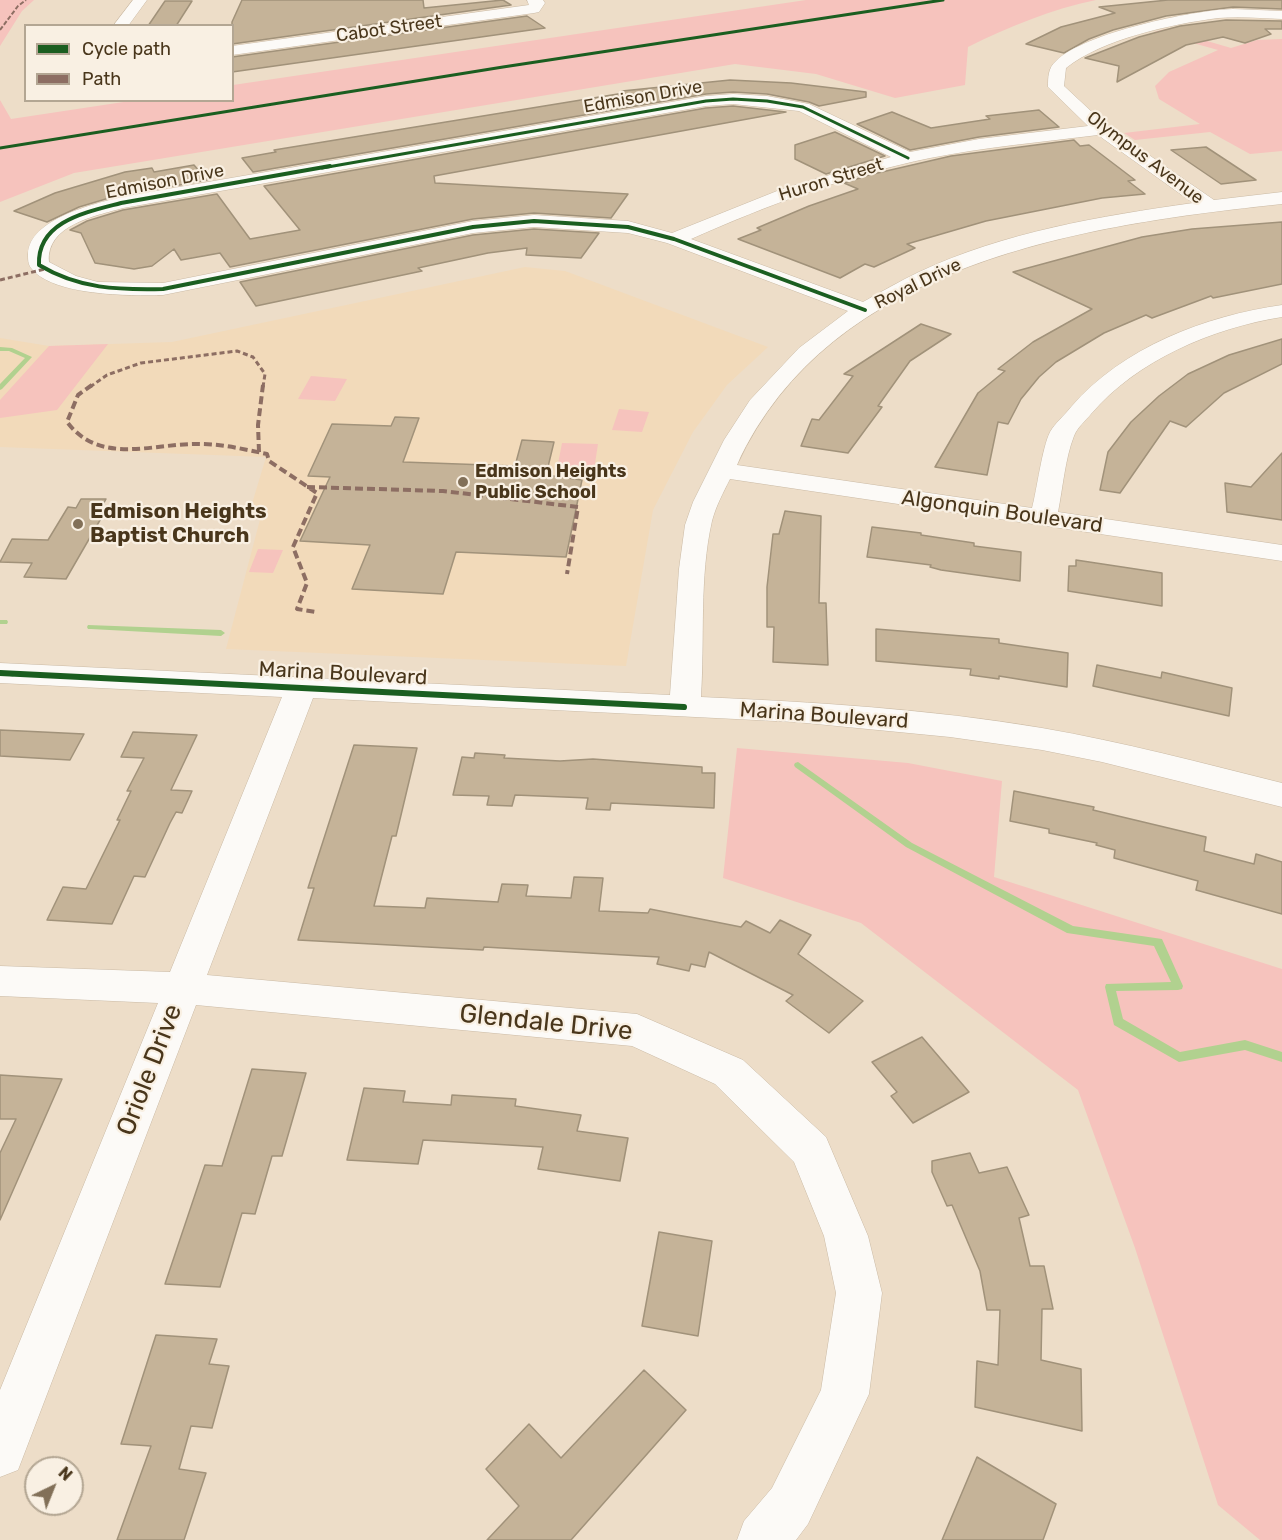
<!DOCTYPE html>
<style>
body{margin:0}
#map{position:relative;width:1282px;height:1540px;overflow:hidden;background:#edddc8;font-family:Rubik,sans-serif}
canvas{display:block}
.legend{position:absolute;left:24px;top:24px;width:210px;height:78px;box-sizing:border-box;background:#f9f0e3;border:2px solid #b3a693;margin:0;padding:8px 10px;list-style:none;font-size:18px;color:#49361b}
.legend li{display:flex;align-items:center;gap:12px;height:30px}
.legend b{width:30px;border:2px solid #b3a693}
.north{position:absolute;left:24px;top:1456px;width:60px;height:60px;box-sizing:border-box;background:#f9f0e3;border:2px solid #b3a693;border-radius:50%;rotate:43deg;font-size:16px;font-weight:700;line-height:24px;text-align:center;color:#49361b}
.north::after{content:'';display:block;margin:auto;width:21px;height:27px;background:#827058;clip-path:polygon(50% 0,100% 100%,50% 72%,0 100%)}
</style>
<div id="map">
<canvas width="1282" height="1540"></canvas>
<ul class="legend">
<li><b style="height:8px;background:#1b5e20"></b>Cycle path</li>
<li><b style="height:8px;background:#8d6e63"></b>Path</li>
</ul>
<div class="north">N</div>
</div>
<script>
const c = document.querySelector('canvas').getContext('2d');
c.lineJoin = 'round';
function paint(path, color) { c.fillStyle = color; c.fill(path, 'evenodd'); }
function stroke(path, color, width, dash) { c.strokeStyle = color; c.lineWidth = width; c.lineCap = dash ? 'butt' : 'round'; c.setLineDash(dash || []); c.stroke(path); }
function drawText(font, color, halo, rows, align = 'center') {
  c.font = font + ' Rubik,sans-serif'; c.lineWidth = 4.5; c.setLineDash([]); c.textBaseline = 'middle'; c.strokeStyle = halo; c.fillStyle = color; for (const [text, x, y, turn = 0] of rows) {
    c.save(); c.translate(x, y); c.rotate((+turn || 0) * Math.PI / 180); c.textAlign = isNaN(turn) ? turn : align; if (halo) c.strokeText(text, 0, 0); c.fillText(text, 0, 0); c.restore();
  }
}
paint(new Path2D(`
 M525,267L565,271L768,347L727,385L693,432L653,510L626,666L226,649L263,508L251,507L266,457L0,447V338L49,346L172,342Z`), '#f2daba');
paint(new Path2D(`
 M0,0H34L22,11L0,46Z
 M806,0H1096C1052,9 1008,27 968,47L965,85L895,98L816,74L735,64L74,173L0,202V100L11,119L130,101L232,100L233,85Z
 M1166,29L1231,48L1257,40L1282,39V151L1250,154L1210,132L1135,140L1124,133L1200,124L1159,99L1155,86L1169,72L1218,50L1154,32Z
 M108,344L57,410L0,418V400L49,346Z
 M311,376L347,379L335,401L298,399Z
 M619,409L649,412L642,432L612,430Z
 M562,443L598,444L594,470L557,469Z
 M258,549L283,550L273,573L249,572Z
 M737,748L908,763L1002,781L994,877L1282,969V1540H1260L1218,1505L1135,1248L1078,1090L861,923L723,878Z`), '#f6c3bd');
paint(new Path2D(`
 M0,347L12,348L32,357L2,389L0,390V384L25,358L9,351H0Z
 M0,620H7L8,622L7,624H0Z
 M88,625L221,630L225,633L221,636L91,629H88L87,627Z
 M798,762L912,843L1073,926L1162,939L1183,986L1182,989L1178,990L1116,991L1123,1019L1180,1052L1245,1040L1282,1052V1062L1245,1050L1179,1062L1114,1025L1105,987L1106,984L1171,982L1154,946L1067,933L906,847L795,767L794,765L795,763Z`), '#b1d18f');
const building = new Path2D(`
 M242,0H423L424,8L503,0L511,5L232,44V22Z
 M1168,0H1282V9L1233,7L1166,16L1113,30L1089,39L1064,53L1026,44L1061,27L1115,13L1099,7Z
 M165,1H192L176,26H148Z
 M527,16L545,28L232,72V57Z
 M1226,20L1282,21V29H1265L1271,34L1245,43L1223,37L1186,45L1117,82L1119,66L1085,58L1139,37L1180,26Z
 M730,80L791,83L866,92V97L819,106L809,102L767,94L733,92L706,94L253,172L242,158L276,152L274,150L624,93L622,91Z
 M733,106L786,112L434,176L435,183L628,194L611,218L534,213L473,219L230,267L220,253L181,260L174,249L152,266L134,269L95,263L81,233L70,230L87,221L123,210L217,194L250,239L300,230L264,186L706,108Z
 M1039,110L1059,127L979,137L910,150L857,124L892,112L931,128L990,119L986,116Z
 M835,132L885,156L826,174L795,159V145Z
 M1074,140L1080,146L1089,145L1135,180L1128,181L1145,194L1102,198L986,221L907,244L915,248L874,267L865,264L840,278L738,239L761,230L757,228L809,206L858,189L844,183L869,175L951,156Z
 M1206,147L1256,180L1221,184L1171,150Z
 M194,165L207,180L109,198L79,207L47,222L14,211L55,193L125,172L152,168L154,172Z
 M1282,222V284L1213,298L1211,296L1152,318L1146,315L1104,333L1056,362L1039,377L1021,399L1008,424L998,422L987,475L935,467L978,393L1005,371L998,369L1033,342L1092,309L1013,272L1142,237L1192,229Z
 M534,229L599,233L581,258L526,255L527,248L488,253L418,268L422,271L256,306L240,282L473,235Z
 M921,324L951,334L910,361L878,406L882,407L848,453L801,446L812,419L819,420L853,376L844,374Z
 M1282,339V364L1224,393L1186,427L1170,421L1120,493L1100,490L1108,452L1131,422L1159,396L1188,374L1229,355Z
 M395,417L419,418L403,462L515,466L522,440L554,442L546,475L582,480L566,557L456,552L443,594L352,589L370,545L300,541L330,477L308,476L332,424L391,426Z
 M1282,453V520L1227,512L1225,483L1251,487Z
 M81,499H106L101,508H107L66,579L24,577L32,563L0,562L12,539L48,540L68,507L76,508Z
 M785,511L821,516L819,603H826L828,665L773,662L774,627H767V587L773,534H779Z
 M872,527L921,533V535L974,543V546L1021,552L1020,581L941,570L930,567L931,565L867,557Z
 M1076,560L1162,573V606L1068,591L1069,566H1076Z
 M876,629L999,639V643L1068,653L1067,687L999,676V679L970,675L971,669L876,661Z
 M1097,665L1161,678L1162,672L1232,688L1229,716L1093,686Z
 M0,730L22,731L84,734L70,760L0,756Z
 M133,732L197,735L171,790L192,791L182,813L176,812L170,823L145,877L134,876L112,924L47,920L63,887L86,889L120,820H117L131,791H127L144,758L121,757Z
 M354,745L417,748L396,836H392L374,906L425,908L427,898L498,902L502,884L528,885L526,896L571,898L574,877L603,878L599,911L648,913L650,909L741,927L746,921L770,933L780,920L811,935L798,954L863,1001L829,1033L786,1001L793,995L709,952L705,967L691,964L689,971L657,964L659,957L484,947L483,950L298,940L314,888H308Z
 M475,753L505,755L504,758L560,761L593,759L702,767V773H715L714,808L611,803L610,810L586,809L588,798L515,795L512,806L487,805L489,796L453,795L462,757L474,758Z
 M1014,791L1094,807L1093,810L1206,837L1204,851L1254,864L1256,854L1282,862V914L1196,890L1198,881L1114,858L1115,850L1096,845L1097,843L1049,833V829L1010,821Z
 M922,1037L969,1092L913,1123L891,1096L897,1092L872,1062Z
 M252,1069L306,1073L282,1156H272L255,1214L242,1213L220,1287L165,1284L205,1165L222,1166Z
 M0,1075L62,1079L0,1220V1153L16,1119H0Z
 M364,1088L405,1091L403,1102L451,1105L452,1095L516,1099L515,1106L581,1115L577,1131L628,1138L620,1181L538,1169L543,1147L423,1140L418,1164L347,1160Z
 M970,1153L979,1173L1007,1167L1029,1215L1019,1218L1030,1266H1044L1053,1309H1042L1041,1360L1081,1369L1082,1431L975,1407L977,1361L998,1365L1000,1310H987L980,1271L952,1205L947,1206L932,1172V1161Z
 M659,1232L712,1241L698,1336L642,1326Z
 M156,1335L217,1339L209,1364L229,1366L212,1428L191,1426L179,1469L206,1473L184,1540H117L151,1446L121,1444Z
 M644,1370L686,1410L571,1540H487L519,1506L486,1469L529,1424L561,1458Z
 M977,1457L1056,1504L1043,1540H942Z`);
paint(building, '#c5b398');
stroke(building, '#a1927a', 1.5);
const minor = new Path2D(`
 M133,0H147L128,26H113Z
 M527,0H543L545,3L539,12L534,13L232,55V46L529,5Z
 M1233,9L1282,11V19C1261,18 1239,16 1218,18C1172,24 1102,39 1066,68L1064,86L1107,126L1214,200L1282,192V204C1084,225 830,262 737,465L1032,508C1037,489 1042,448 1050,432C1055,423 1065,415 1071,407C1123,347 1205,316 1282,305V317C1213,328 1137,360 1091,414C1085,421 1077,428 1074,436C1065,459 1063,487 1058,512L1282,545V561L730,479C723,493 716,506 712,521C699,578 705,639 701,697C814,702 929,709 1042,728C1123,742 1202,763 1282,783V807L1102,762L1042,750L950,737L796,722L313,698L207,975L637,1014L743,1060L826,1137L868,1236L882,1293L869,1394L808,1524L796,1540H737L744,1521L772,1488L821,1390L836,1293L824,1236L794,1162L715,1084L632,1046L196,1005L18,1470L0,1477V1390L158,1003L0,996V966L170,972L282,697L0,683V663L670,695L679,569L685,525L693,502L724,440L750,400L799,348L848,311L667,243L628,233L534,227L473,233L163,295C131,296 52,296 31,268C28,264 28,259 28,254C29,219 94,204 121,197L706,96L733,94L767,96L809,104L910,152L979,139L1088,126L1048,87C1048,77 1048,68 1056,61C1084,33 1193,10 1233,9ZM733,104L799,111L891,157L782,189L672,233L628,221L534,215L473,221L163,283L98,282L76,276L49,262C46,225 95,216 123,208L706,106ZM1098,135L1193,203C1101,216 1004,232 919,272C900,281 881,292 863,302L691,239C768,205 847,175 930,158C985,147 1042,142 1098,135Z`);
stroke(minor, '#cabaa5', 1);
paint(minor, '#fcfaf7');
stroke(new Path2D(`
 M0,30L18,6L26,0`), '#8d6e63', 2, [4.5, 2]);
stroke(new Path2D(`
 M0,280L45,269
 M90,387L107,375L141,363L237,351L253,357L265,374L263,387`), '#8d6e63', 3, [5, 3]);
stroke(new Path2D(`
 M92,385L78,395L67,422C99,464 148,445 193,444C218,443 243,449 267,454L269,461L317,493L293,547L307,583L297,609L316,612
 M259,452L258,425L263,385
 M307,487L443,491L578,507L567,574`), '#8d6e63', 4, [8, 4]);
stroke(new Path2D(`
 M0,148L503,67L943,0
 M322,168L706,101L733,99L767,101L803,107L908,158`), '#1b5e20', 3);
stroke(new Path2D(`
 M330,166L121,203C87,212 37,221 39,265C79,289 118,290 163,289L473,227L534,221L628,227L674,239L865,310`), '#1b5e20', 4);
stroke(new Path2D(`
 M0,673L13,674`), '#1b5e20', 4.5);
stroke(new Path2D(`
 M0,673L684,707`), '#1b5e20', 6);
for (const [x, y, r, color] of [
 [463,482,6,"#827058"],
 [78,524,6,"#827058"]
]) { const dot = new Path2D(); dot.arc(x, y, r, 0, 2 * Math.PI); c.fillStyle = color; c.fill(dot); stroke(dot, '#f9f0e3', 2); }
drawText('18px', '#49361b', '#f9f0e3', [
 ["Cabot Street",389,29,-8],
 ["Edmison Drive",643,97,-10],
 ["Olympus Avenue",1145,158,37],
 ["Huron Street",831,180,-17],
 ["Edmison Drive",165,182,-11],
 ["Royal Drive",918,284,-26]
]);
drawText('bold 18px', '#49361b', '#f9f0e3', [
 ["Edmison Heights",475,472],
 ["Public School",475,493]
], 'left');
drawText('bold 21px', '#49361b', '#f9f0e3', [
 ["Edmison Heights",90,512],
 ["Baptist Church",90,536]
], 'left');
drawText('21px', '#49361b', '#f9f0e3', [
 ["Algonquin Boulevard",1002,512,8],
 ["Marina Boulevard",343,674,3],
 ["Marina Boulevard",824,716,4]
]);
drawText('26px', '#49361b', '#f9f0e3', [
 ["Glendale Drive",546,1023,6],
 ["Oriole Drive",150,1070,-69]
]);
</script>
